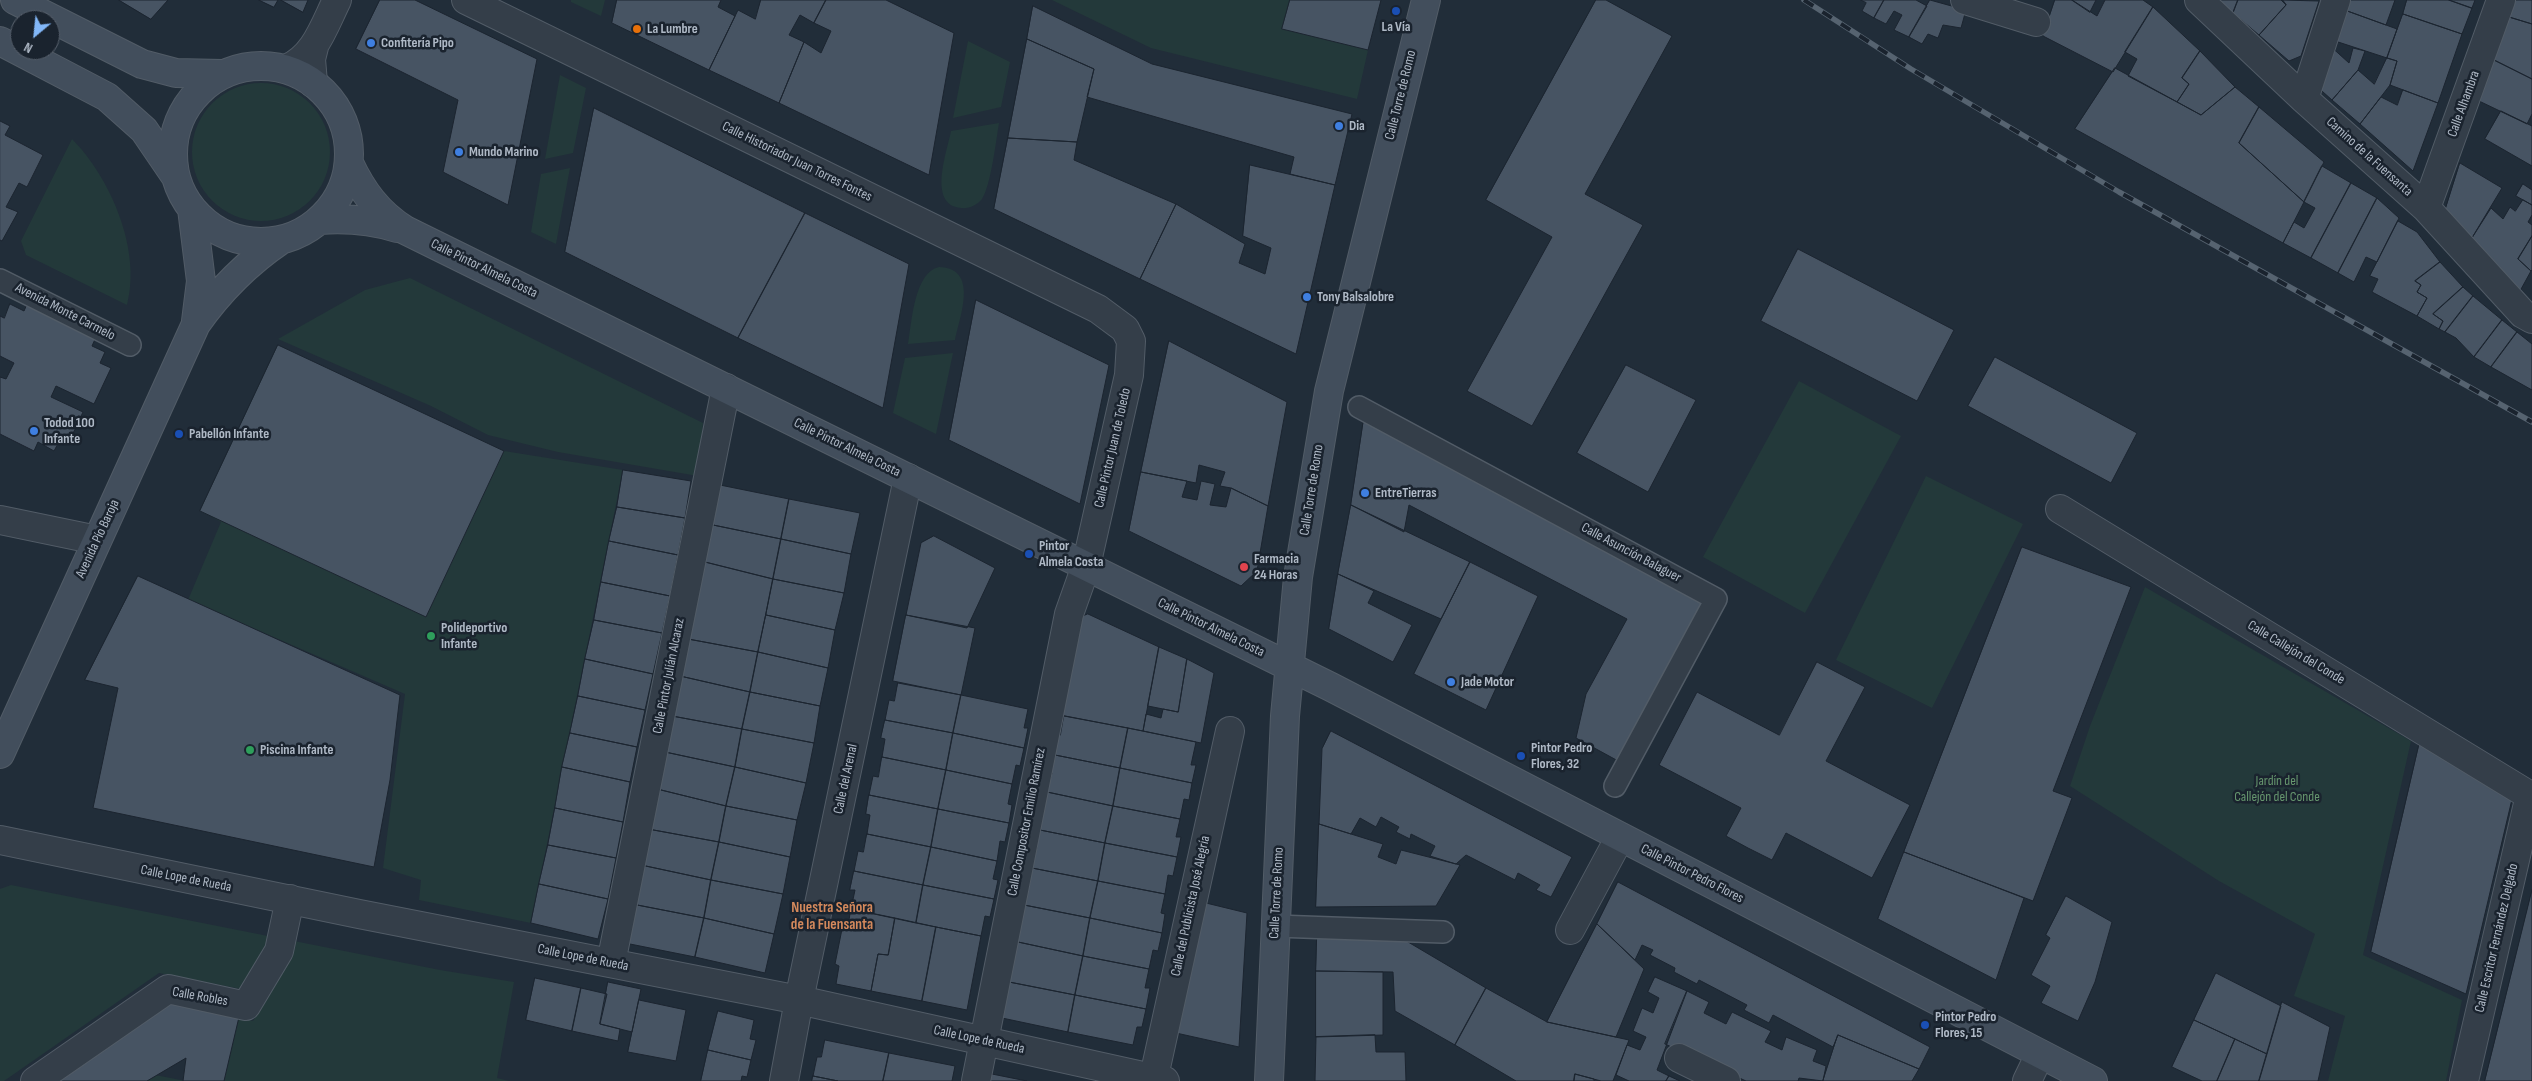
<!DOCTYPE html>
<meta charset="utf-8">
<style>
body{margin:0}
#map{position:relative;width:2532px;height:1081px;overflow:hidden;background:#212d39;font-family:"Sofia Sans Condensed",sans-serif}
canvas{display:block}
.north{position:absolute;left:10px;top:10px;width:50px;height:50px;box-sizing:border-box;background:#1a232e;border:1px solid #565f6b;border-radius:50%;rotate:208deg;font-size:14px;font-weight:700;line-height:20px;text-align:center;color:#afb9c6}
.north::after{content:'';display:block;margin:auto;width:18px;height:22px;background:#82b7f8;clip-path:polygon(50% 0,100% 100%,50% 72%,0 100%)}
</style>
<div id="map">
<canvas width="2532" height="1081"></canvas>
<div class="north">N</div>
</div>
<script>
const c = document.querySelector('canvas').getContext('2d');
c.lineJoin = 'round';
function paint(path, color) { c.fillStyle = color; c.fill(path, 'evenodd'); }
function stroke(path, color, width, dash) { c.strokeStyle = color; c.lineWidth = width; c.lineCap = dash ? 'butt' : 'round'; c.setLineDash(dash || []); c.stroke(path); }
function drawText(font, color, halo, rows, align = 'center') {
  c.font = font + ' "Sofia Sans Condensed",sans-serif'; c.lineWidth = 5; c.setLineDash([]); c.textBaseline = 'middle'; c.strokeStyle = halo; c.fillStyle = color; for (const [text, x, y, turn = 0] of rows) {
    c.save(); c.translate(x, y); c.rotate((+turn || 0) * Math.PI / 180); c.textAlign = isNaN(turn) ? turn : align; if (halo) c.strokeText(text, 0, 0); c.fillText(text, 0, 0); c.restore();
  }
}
paint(new Path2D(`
 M571,0H605L601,16L571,2Z
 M1052,0H1290L1283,29L1368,50L1357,99L1151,48Z
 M968,41L1010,62L1001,107L953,118Z
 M560,75L586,88L573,153L545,159Z
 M192 152a69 69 0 1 1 138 0a69 69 0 1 1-138 0Z
 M999,123C996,141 991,185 982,199C977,205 969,209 961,208C927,205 947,152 951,131Z
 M72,139C110,177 142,250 127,305L26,255L21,241Z
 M570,168L556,244L531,232L541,174Z
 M939,267C979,268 960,316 955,340L908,344C912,321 914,273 939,267Z
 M410,278L703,423L698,476L558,452L488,435L431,406L278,339L365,290Z
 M278,345L504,451L623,470L531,923L419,900L421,880L383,868L405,694L188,600L221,522L200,511Z
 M953,353L936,434L893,413L905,358Z
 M1799,381L1901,436L1805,613L1703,557Z
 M1926,476L2023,524L1932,708L1836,660Z
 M2145,587L2411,741L2363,955L2462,1000L2446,1081H2328L2345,1016L2294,996L2315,934L2219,881L2070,786L2090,726Z
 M11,885L268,936L264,951L241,989L159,973L4,1081H0V889Z
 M294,941L440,970L514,982L497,1078L509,1081H224L239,1017L253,1021L291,957Z
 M155,1075L186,1081H147Z`), '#23393a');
const building = new Path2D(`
 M119,0H168L151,19Z
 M259,0H278L274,7Z
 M281,0H308L303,12Z
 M380,0H415L537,59L508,205L443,172L458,100L356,49Z
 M617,0H721L718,7L735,16L709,70L612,23Z
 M761,0H826L814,23L800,15L789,35L804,42L779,103L709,70L738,10L755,19Z
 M826,0H886L954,33L929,175L779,103L804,42L821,53L831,31L814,23Z
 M1290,0H1381L1368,50L1282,29Z
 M1596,0H1606L1672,36L1585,194L1643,225L1532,426L1467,391L1552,237L1486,200Z
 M1861,0H1884L1874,18L1862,11L1866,3Z
 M1884,0H1916L1927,6L1909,37L1894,30L1902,15L1894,11L1886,24L1874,18Z
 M1930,0L1966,10L1961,28L1943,25L1938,38L1928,34L1922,44L1909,37Z
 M2055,0H2072L2097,16L2105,0H2143L2153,7L2113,72L2043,36Z
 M2072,0H2096L2090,12Z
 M2219,0H2238L2233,13Z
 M2238,0H2281L2286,5L2259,35L2233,13Z
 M2283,0L2319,1L2301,56L2289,61L2259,35L2286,5Z
 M2341,0H2395L2386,25L2339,8Z
 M2407,0H2449L2472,8L2462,34L2403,14Z
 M2449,0H2475L2472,8Z
 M2514,0H2532V24L2509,17Z
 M1033,6L1152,64L1352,114L1335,185L1290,174L1294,157L1087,97L1094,69L1027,39Z
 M2153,7L2200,51L2182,78L2189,84L2177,102L2128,76L2137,59L2125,52Z
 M2339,8L2397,29L2387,58L2329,39Z
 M2403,14L2462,34L2438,103L2390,85L2397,61L2387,58Z
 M2509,17L2532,24V79L2494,60Z
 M1027,39L1094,69L1077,142L1008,138Z
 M2328,44L2349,63L2353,48L2365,51L2358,70L2332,100L2313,83Z
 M2200,51L2235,87L2201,115L2177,102L2189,84L2182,78Z
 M2387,58L2397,61L2390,85L2360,124L2332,100L2358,70L2374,84Z
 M2494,60L2532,79V114L2527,124L2479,101Z
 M2115,68L2201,115L2235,87L2259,107L2239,143L2304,202L2283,243L2075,129Z
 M2403,90L2438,103L2413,171L2360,124L2381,97L2397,105Z
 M2259,107L2324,162L2304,202L2239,143Z
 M594,108L805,213L738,338L565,252Z
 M2501,111L2532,126V166L2485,139Z
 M0,121L10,126L5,135L43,155L27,187L19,183L6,207L18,212L2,241L0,240Z
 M1008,138L1077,142L1074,160L1176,204L1140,279L994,209Z
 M2460,163L2502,188L2470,241L2444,214Z
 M1250,165L1335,185L1296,354L1140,279L1176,204L1245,244L1239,263L1265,274L1271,248L1243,236Z
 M2322,166L2351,183L2311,258L2283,243L2294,222L2304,228L2315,208L2304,202Z
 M2351,183L2377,198L2338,273L2311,258Z
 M2523,184L2532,190V205L2516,196Z
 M2377,198L2399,218L2377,262L2366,257L2354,282L2338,273Z
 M2523,200L2532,205V215L2528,222L2532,225V236L2518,259L2531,271L2520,291L2470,241L2491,208L2503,219L2510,207L2515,211Z
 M805,213L909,264L883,408L738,338Z
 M2398,221L2417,232L2440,262L2415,281L2421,285L2417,292L2427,298L2417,316L2372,292L2378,279L2370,276Z
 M2532,236V270L2531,271L2518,259Z
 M1798,249L1954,330L1917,401L1761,321Z
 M2440,262L2463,287L2433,314L2443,321L2439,329L2417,316L2427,298L2417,292L2421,285L2415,281Z
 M2463,287L2473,296L2445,332L2439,329L2443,321L2433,314Z
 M2473,296L2502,320L2474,357L2456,338L2445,332Z
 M976,300L1109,365L1080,504L949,440Z
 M10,304L24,311L27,304L96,337L92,346L105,352L100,363L111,368L94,404L56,386L51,397L83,412L70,440L61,438L54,451L38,442L34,451L0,434V377L6,379L14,363L0,356V316L4,318Z
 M2502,320L2517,332L2491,367L2474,357Z
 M2517,332L2532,344V390L2491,367Z
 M1169,341L1287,402L1268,506L1231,488L1220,486L1225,472L1199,465L1196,483L1141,472Z
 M278,345L504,451L426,617L200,511Z
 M1995,357L2137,433L2111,483L1968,406Z
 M1626,365L1696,400L1648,492L1577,453Z
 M1364,418L1705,604L1620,762L1576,738L1586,694L1627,619L1409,505L1404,532L1351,505Z
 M623,470L691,481L685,518L617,507Z
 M1141,472L1187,481L1182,497L1197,500L1201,481L1215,484L1210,505L1226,507L1231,488L1268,506L1257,571L1241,586L1129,531Z
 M720,485L789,499L781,539L713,525Z
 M789,499L860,513L851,554L781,539Z
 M1351,505L1470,562L1441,619L1338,574Z
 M617,507L685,518L678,555L609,541Z
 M713,525L781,539L773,579L705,562Z
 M934,536L995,568L967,628L906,615L921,543Z
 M781,539L851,554L844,593L773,579Z
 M609,541L678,555L670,596L601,582Z
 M2022,547L2131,587L2053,791L2072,798L2033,901L1904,852Z
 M705,562L773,579L758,652L688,639Z
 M1470,562L1538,596L1486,710L1414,674Z
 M1338,574L1374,591L1368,603L1412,625L1393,662L1329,629Z
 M138,576L400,695L390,780L374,867L93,808L118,688L85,680Z
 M773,579L844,593L835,630L766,615Z
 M601,582L670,596L662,633L594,620Z
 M1088,614L1159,647L1143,731L1060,715L1076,619Z
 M766,615L835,630L828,668L758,652Z
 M906,615L975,628L961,695L893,681Z
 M594,620L662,633L653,674L585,659Z
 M688,639L758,652L750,692L680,676Z
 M1159,647L1187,659L1178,712L1148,706Z
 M758,652L828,668L820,706L750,692Z
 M585,659L653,674L645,710L578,696Z
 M1187,659L1214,673L1201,743L1143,731L1146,714L1161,718L1163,709L1178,712Z
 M1817,662L1865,687L1826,761L1910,805L1872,878L1786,833L1772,860L1748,848L1726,836L1741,808L1659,765L1697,692L1779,735Z
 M680,676L750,692L742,729L672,716Z
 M898,683L961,695L953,733L885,720L889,700L894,701Z
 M750,692L820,706L814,743L742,729Z
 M961,695L1028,709L1024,728H1028L1024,748L953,733Z
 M578,696L645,710L637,747L570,733Z
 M672,716L742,729L735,767L665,752Z
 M1064,716L1128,728L1120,768L1050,754L1054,733L1060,735Z
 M885,720L953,733L946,770L882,757L885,739L881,738Z
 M1128,728L1196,742L1191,765H1196L1192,783L1120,768Z
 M742,729L814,743L806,783L735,767Z
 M1331,731L1572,857L1551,897L1536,890L1540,885L1518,873L1515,880L1466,855L1456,864L1430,856L1435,846L1411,834L1410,839L1396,832L1399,827L1381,817L1376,827L1360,818L1351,834L1319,824L1322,749Z
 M570,733L637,747L630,782L562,767Z
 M953,733L1024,748L1020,766L1016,765L1012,784L946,770Z
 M2420,741L2513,795L2466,994L2371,952Z
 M665,752L735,767L726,806L657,789Z
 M1050,754L1120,768L1113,806L1047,792L1052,773L1046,771Z
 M882,757L946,770L938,809L869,795L873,776L878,777Z
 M562,767L630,782L623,822L555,808Z
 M735,767L806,783L797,820L726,806Z
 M1120,768L1192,783L1189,800L1184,799L1180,819L1113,806Z
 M946,770L1012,784L1008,804L1012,805L1009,823L938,809Z
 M657,789L726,806L719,842L648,829Z
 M1047,792L1113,806L1105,843L1035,829Z
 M869,795L938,809L931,847L867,834L870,815L866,814Z
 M726,806L797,820L790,857L719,842Z
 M1113,806L1180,819L1176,837H1181L1177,857L1105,843Z
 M555,808L623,822L616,858L548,845Z
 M938,809L1009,823L1005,842L1000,841L997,861L931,847Z
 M1319,824L1383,844L1378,857L1396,864L1401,850L1460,865L1436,906L1316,907Z
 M648,829L719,842L711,880L641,865Z
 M1035,829L1105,843L1098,881L1032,868L1037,847L1032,846Z
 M867,834L931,847L923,885L854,871L858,851L863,852Z
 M719,842L790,857L783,894L711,880Z
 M1105,843L1177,857L1173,876L1168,875L1165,894L1098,881Z
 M548,845L616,858L608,899L539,884Z
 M931,847L997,861L993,879L998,880L994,899L923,885Z
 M1904,852L2024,898L1996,980L1878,919Z
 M641,865L711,880L704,918L632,904Z
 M1032,868L1098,881L1090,918L1019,904L1023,884L1029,885Z
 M854,871L923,885L916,923L851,909L855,890H850Z
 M711,880L783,894L774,934L704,918Z
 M1098,881L1165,894L1161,913L1165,914L1162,933L1090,918Z
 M1618,882L1930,1047L1919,1069L1838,1035L1833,1047L1773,1015L1769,1023L1744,1010L1747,1005L1699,980L1697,984L1674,972L1675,968L1650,955L1653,950L1642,945L1635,960L1597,924Z
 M539,884L608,899L598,939L531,923Z
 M923,885L994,899L990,917L985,916L981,936L916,923Z
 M2532,890V1081H2485Z
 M2066,896L2112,922L2095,982L2078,1021L2041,1003L2050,986L2031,975L2050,938L2046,935Z
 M1206,903L1247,913L1239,1047L1176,1033Z
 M632,904L704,918L695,957L625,943Z
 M1019,904L1090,918L1083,956L1018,942L1021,923H1016Z
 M851,909L895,918L888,955L878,954L871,991L836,984L839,966L835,964L843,924L848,925Z
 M704,918L774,934L765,973L695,957Z
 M895,918L936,927L922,1001L871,991L878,954L888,955Z
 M1090,918L1162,933L1158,951L1153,950L1149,969L1083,956Z
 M1597,924L1644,969L1616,1037L1547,1022Z
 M936,927L981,936L967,1010L922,1001Z
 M1317,938L1403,939L1486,988L1455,1045L1395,1011L1393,972L1316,971Z
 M1018,942L1083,956L1075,995L1004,981Z
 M1083,956L1149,969L1145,988H1150L1146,1009L1075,995Z
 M1316,971L1383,972V1035L1316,1037Z
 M2216,973L2281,1006L2267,1054L2194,1020Z
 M1655,977L1687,991L1657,1070L1669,1076L1666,1081H1629L1616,1075L1627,1045L1640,1050L1646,1037L1633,1031L1642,1008L1653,1013L1659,998L1648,992Z
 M535,978L581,988L572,1031L526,1020Z
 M1004,981L1075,995L1068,1032L1002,1018Z
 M608,982L641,989L632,1032L600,1024Z
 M581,988L607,994L600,1024L620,1029L618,1041L572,1031Z
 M1486,988L1547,1022L1629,1040L1613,1081H1601L1575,1074L1574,1081H1516L1455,1045Z
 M1687,991L1709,1002L1704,1013L1726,1024L1732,1012L1771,1031L1765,1042L1782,1050L1786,1037L1817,1050L1813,1061L1826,1066L1823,1081L1799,1078L1798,1081H1746L1665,1044Z
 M1075,995L1146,1009L1142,1027H1137L1133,1045L1068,1032Z
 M639,1000L686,1010L676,1061L628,1052Z
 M2282,1002L2330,1027L2318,1081H2259Z
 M172,1003L239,1017L224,1081H183L186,1058L147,1081H60Z
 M718,1011L754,1020L750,1039L756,1040L751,1060L708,1050Z
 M2194,1020L2235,1039L2217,1081H2202L2172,1067Z
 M1375,1035L1376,1052H1405L1406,1081H1315L1316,1037Z
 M1838,1035L1919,1069L1912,1081H1823Z
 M2235,1039L2267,1054L2259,1081H2217Z
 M825,1040L889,1053L883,1081H838L813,1076L817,1057H821Z
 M708,1050L751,1060L747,1077L742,1076L741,1081H701Z
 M889,1053L955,1066L952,1081H883Z
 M992,1074L1027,1081H990Z
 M1575,1074L1594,1079V1081H1574Z
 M813,1076L838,1081H812Z
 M1669,1076L1680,1081H1666Z`);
paint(building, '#475463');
stroke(building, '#1c2530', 1);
const pedestrian = new Path2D(`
 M0,280L130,345
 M1359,407L1716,599L1615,786
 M1276,926L1443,932`);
const minor = new Path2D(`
 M466,0L1098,309L1125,329L1131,341L1129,375L1086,566L1069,614L976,1081
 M1965,0L2036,22
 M2199,0L2304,99L2426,208L2523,314L2532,319
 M286,69C315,57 324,26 337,0
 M313,83L311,59L314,47
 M2304,99L2336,0
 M2426,208L2501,0
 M2060,509L2532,797
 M0,520L97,540
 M0,840L359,914L799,1000L1165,1081
 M1570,930L1620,837
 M611,963L726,388
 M1679,1058L1726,1081
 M35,1081L168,989L246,1006L279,951L290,899
 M784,1081L799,1000L908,478
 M1153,1081L1230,731
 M2027,1081L2040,1054
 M2464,1081L2530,795`);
const secondary = new Path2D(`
 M15,0L142,64L176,73L222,74
 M0,41L107,97L144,130L174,174
 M173 154a88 88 0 1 1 176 0a88 88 0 1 1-176 0Z
 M349,163C362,191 378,213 405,230L1331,687L2093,1081
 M192,209L201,281L196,321
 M320,220C347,218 371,220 397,228
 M0,754L196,324C220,290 247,263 281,240
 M1269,1081L1285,716L1298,577L1329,391L1426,0`);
stroke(pedestrian, '#525c67', 24);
stroke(minor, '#525c67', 30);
stroke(secondary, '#525c67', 30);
stroke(pedestrian, '#343e49', 21);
stroke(minor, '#343e49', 28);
stroke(secondary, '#424e5c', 28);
const rail = new Path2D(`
 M1804,0L1911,69L2119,192L2532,422`);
stroke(rail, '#566370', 5.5);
stroke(rail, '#1a232e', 4, [11]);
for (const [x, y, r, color] of [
 [1396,11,5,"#1a4fb4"],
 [637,29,5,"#e8710a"],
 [371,43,5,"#3f7fe0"],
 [1339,126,5,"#3f7fe0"],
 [459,152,5,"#3f7fe0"],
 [1307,297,5,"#3f7fe0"],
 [34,431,5,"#3f7fe0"],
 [179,434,5,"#1a4fb4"],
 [1365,493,5,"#3f7fe0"],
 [1029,554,5,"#1a4fb4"],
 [1244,567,5,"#e0444e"],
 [431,636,5,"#2e9e5b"],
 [1451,682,5,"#3f7fe0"],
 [250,750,5,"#2e9e5b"],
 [1521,756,5,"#1a4fb4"],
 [1925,1025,5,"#1a4fb4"]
]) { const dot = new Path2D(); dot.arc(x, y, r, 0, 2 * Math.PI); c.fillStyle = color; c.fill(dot); stroke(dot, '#1a232e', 2); }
drawText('bold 14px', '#afb9c6', '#1a232e', [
 ["La Vía",1396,27,"center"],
 ["La Lumbre",647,29],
 ["Confitería Pipo",381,43],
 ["Dia",1349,126],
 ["Mundo Marino",469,152],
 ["Tony Balsalobre",1317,297],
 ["Todod 100",44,423],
 ["Infante",44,439],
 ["Pabellón Infante",189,434],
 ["EntreTierras",1375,493],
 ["Pintor",1039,546],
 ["Almela Costa",1039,562],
 ["Farmacia",1254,559],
 ["24 Horas",1254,575],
 ["Polideportivo",441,628],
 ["Infante",441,644],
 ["Jade Motor",1461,682],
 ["Pintor Pedro",1531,748],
 ["Flores, 32",1531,764],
 ["Piscina Infante",260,750],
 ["Pintor Pedro",1935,1017],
 ["Flores, 15",1935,1033]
], 'left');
drawText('14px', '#afb9c6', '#1a232e', [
 ["Calle Torre de Romo",1401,95,-76],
 ["Calle Alhambra",2464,104,-70],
 ["Camino de la Fuensanta",2369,157,42],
 ["Calle Historiador Juan Torres Fontes",797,162,26],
 ["Calle Pintor Almela Costa",484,269,26],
 ["Avenida Monte Carmelo",65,312,27],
 ["Calle Pintor Almela Costa",847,448,26],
 ["Calle Pintor Juan de Toledo",1113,448,-77],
 ["Calle Torre de Romo",1312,490,-81],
 ["Avenida Pío Baroja",98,539,-65],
 ["Calle Asunción Balaguer",1631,553,28],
 ["Calle Pintor Almela Costa",1211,628,26],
 ["Calle Callejón del Conde",2296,653,31],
 ["Calle Pintor Julián Alcaraz",669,676,-79],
 ["Calle del Arenal",846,779,-78],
 ["Calle Compositor Emilio Ramírez",1027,822,-79],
 ["Calle Pintor Pedro Flores",1692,874,27],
 ["Calle Lope de Rueda",186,879,11],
 ["Calle Torre de Romo",1277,893,-87],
 ["Calle del Publicista José Alegría",1191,906,-78],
 ["Calle Escritor Fernández Delgado",2497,938,-77],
 ["Calle Lope de Rueda",583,958,11],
 ["Calle Robles",200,997,10],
 ["Calle Lope de Rueda",979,1040,12]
]);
drawText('14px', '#66966e', '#1a232e', [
 ["Jardín del",2277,781],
 ["Callejón del Conde",2277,797]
]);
drawText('bold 15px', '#d4895c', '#1a232e', [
 ["Nuestra Señora",832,908],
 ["de la Fuensanta",832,925]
]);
</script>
